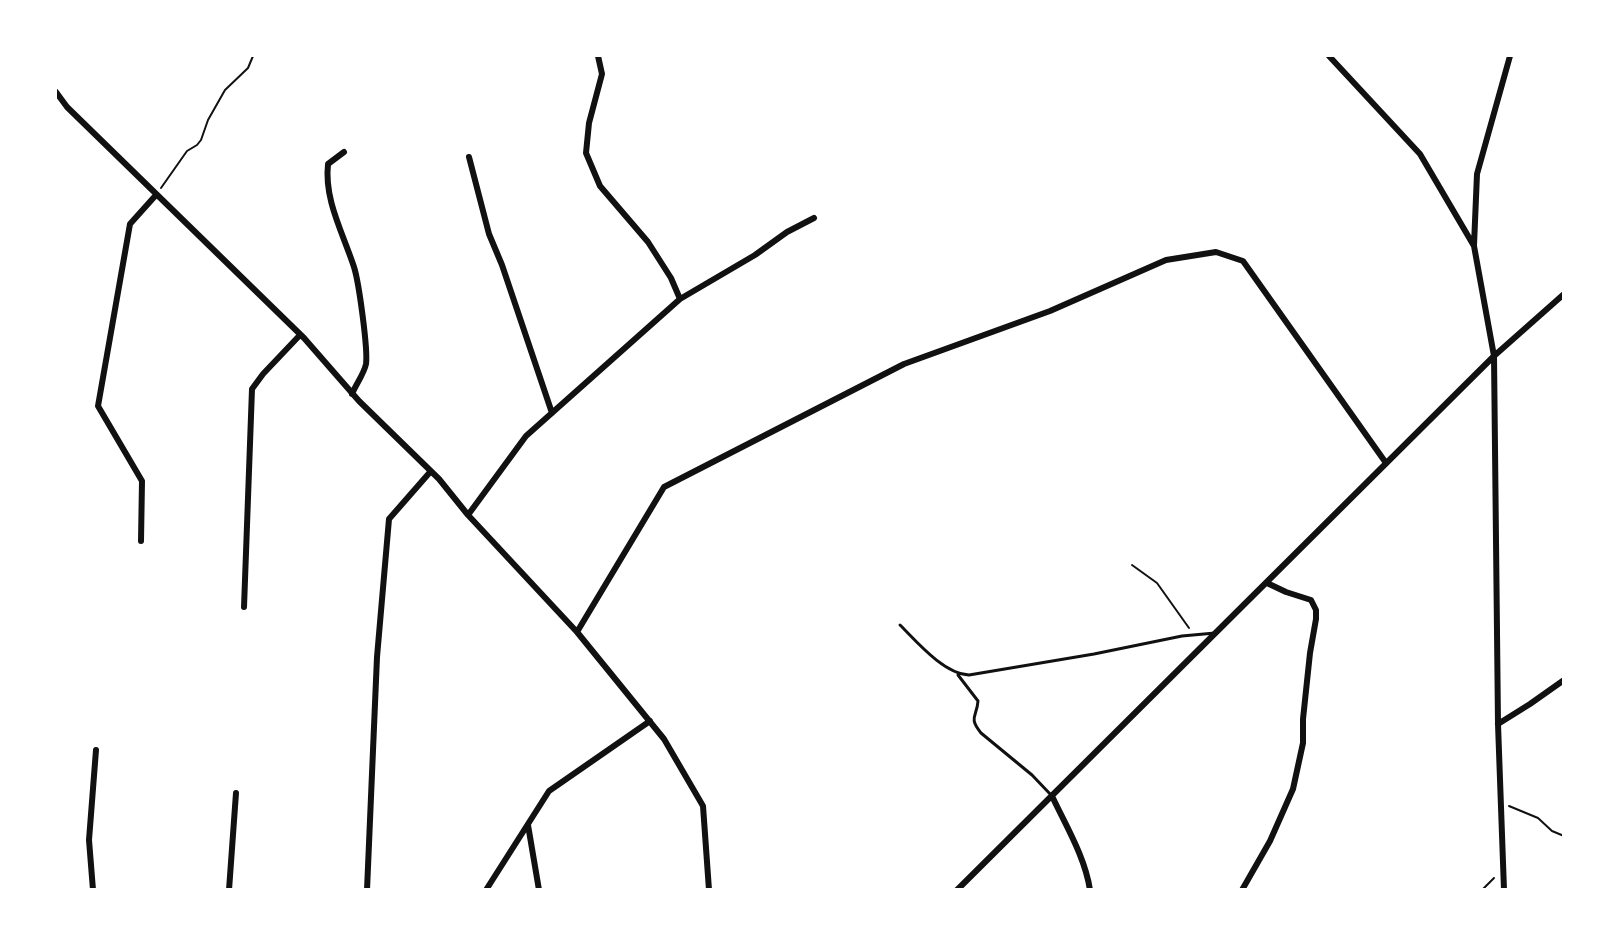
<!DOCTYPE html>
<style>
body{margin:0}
#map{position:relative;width:1619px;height:945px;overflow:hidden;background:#fff;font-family:Arial,sans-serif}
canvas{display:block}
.frame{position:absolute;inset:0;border:57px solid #fff;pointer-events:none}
</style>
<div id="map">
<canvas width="1619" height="945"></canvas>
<div class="frame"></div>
</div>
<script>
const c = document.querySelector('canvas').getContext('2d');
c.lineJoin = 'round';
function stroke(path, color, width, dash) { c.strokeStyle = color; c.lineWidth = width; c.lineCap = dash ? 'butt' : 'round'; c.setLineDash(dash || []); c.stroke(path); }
stroke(new Path2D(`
 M161,188L187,151L197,145L201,140L208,120L225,90L248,68L253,56
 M1132,565L1157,583L1189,628
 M1509,806L1538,818L1552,831L1564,836
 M1482,890L1494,878`), '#111', 2);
stroke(new Path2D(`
 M900,625C917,642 944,674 969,675L1094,654L1182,636L1215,633
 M958,675L978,701C977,717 968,717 981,733L1032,775L1052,796`), '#111', 3);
stroke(new Path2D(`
 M1329,56L1420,154L1474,246L1494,356L1498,724L1504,890
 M56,92L67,107L304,338L359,401L439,479L468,515L577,632L664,739L703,806L709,890
 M344,152L328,164C324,200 343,233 354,267C359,283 368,349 366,364C364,374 356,384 352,394
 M469,157L489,234L502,265L552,413
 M1474,245L1477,174L1510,56
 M680,299L755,255L787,232L814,218
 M468,515L526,436L680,299L671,278L648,242L600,186L586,153L589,123L602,74L598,56
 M141,541L142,481L98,406L130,224L156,195
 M244,607L252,389L263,374L300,335
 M577,632L664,487L904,364L1050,311L1166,260L1216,252L1243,261L1386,463
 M1498,724L1530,704L1564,680
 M1052,796C1066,826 1085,857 1090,890
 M528,825L539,890
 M93,890L89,840L96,750
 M229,890L236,793
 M367,890L377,657L389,519L431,471
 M486,890L549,791L650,721
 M957,890L1494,356L1564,294
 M1242,890L1270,841L1293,789L1303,743V719L1310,653L1316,619V610L1311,600L1286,592L1267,583`), '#111', 6);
</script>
